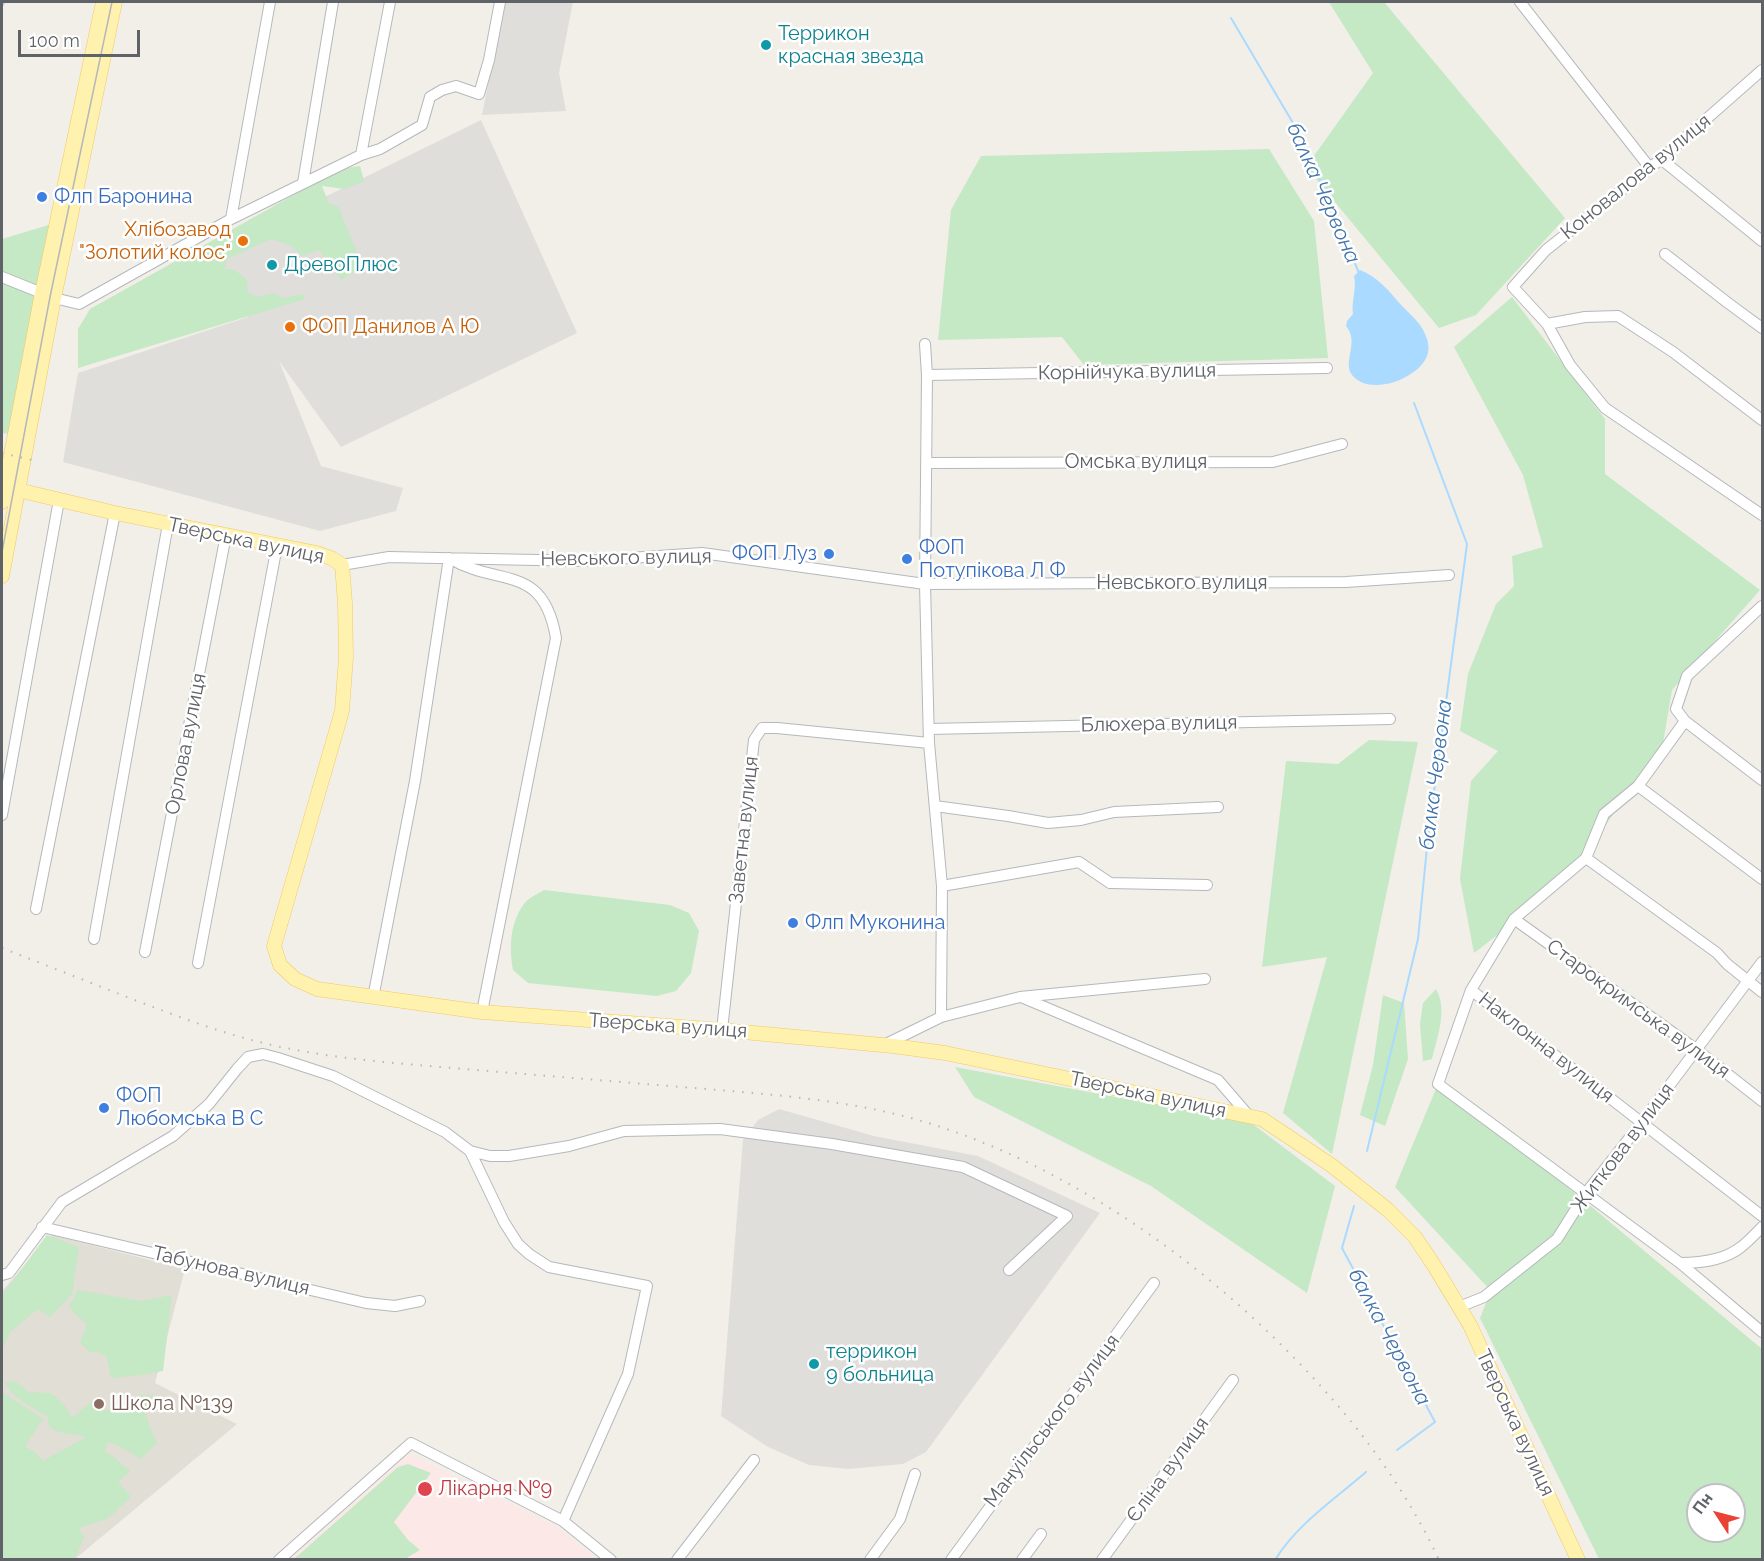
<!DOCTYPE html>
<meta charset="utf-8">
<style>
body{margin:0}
#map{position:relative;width:1764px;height:1561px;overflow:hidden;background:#f1efe8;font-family:Raleway,sans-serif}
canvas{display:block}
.frame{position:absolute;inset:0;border:3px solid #5f6368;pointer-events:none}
.north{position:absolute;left:1686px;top:1483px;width:60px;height:60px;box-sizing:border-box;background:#fff;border:2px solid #bfc1c3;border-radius:50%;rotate:306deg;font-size:16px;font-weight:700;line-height:24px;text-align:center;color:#5f6368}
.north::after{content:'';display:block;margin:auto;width:21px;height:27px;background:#ea4335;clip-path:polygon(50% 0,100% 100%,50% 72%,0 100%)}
.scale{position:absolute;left:18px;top:30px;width:122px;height:27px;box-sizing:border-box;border:3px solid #5f6368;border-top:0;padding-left:8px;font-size:18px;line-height:21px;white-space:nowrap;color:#5f6368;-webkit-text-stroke:4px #fff;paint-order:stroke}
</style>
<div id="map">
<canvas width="1764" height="1561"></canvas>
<div class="frame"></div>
<div class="north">Пн</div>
<div class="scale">100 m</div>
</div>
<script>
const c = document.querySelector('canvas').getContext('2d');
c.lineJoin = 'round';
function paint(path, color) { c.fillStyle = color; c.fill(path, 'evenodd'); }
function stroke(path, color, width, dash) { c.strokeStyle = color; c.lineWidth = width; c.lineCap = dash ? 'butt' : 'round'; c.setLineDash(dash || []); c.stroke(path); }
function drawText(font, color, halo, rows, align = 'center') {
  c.font = font + ' Raleway,sans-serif'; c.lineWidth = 5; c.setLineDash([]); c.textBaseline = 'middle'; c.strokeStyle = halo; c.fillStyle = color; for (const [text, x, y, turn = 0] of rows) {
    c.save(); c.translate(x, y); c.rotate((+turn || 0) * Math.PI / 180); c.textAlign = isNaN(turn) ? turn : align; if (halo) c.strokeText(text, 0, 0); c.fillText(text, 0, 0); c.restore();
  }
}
paint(new Path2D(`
 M504,2H573L559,73L566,111L482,115Z
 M481,120L577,333L341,447L279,361L321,466L403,488L396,511L320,531L63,462L78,373L248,317L205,256Z
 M779,1109L874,1136L978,1156L1100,1213L926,1452L903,1464L848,1469L809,1465L768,1447L721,1416L743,1140L758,1120Z`), '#e0deda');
paint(new Path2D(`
 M52,1235L185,1269L155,1383L237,1424L75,1559L15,1560L2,1557V1291Z`), '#e1ded6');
paint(new Path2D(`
 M409,1454L554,1525L597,1559L290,1560Z`), '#fce8e6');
paint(new Path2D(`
 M1329,2H1384L1565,218L1476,315L1439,328L1306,167L1373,73Z
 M1269,149L1314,221L1328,358L1084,365L1062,337L938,340L951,210L981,156Z
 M360,166L364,181L344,189L322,186L329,204L338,206L363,267L341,280L319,250L302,256L290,245L271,239L227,259L224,269H233L247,280L248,293L258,297L273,293L284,298L302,294L305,299L78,368V329L90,309L340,169Z
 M52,224L10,434L2,433V239Z
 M1512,297L1605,419V474L1760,590L1672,690L1663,743L1565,883L1474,953L1460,879L1471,781L1498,751L1460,731L1468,674L1496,604L1514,586L1512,556L1543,547L1523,475L1454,347Z
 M1369,740L1418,742L1332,1154L1283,1113L1327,957L1262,967L1286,761L1338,764Z
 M544,890L670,905L689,913L699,931L691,973L676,991L657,996L528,983L513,970C509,947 510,923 524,904C528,898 538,894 544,890Z
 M1436,989C1448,1010 1437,1037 1432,1059L1423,1061L1420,1024L1423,1003Z
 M1383,995L1404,1003L1408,1059L1385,1126L1360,1115L1373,1065Z
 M955,1067L1250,1122L1335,1186L1307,1293L1151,1186L974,1097Z
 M1438,1084L1581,1198L1762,1349V1559H1599L1480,1318L1491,1291L1395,1187ZM1698,1495H1734V1531H1698Z
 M47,1235L79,1247L72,1294L50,1317L38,1309L10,1332L2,1350V1295Z
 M78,1290L141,1301L172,1295L163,1371L142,1375L111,1378L107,1357L98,1352H89L80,1342L87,1324L76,1315L69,1306Z
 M15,1381L28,1392L51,1393L65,1406L72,1418L91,1402L103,1411L129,1404L141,1395L154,1396L144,1408L149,1425L157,1443L141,1459L117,1445L107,1442L105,1451L116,1459L130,1471L118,1482L131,1497L107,1519L78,1528L84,1537L75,1559H2V1392L43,1419L25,1446L36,1453L43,1461L86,1437C70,1432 64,1436 49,1427L48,1417C34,1408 13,1399 5,1383Z
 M408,1464L431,1473L394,1522L408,1540L420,1550L405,1559H294L398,1467Z`), '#c5e8c5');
paint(new Path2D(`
 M1360,270C1378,277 1389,291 1402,306C1410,314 1421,323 1425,334C1428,340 1430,349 1427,356C1418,379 1370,397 1352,375C1342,362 1360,342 1346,326L1347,321L1353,314C1351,301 1357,289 1354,276Z`), '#aadaff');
stroke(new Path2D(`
 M2,6L5,2
 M1231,18L1303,140L1359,273
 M1367,1151L1418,939L1428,837L1467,544L1414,403
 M1354,1206L1342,1248L1435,1422L1397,1450
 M1275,1560C1297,1524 1335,1499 1366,1472`), '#aadaff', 2);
const minor = new Path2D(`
 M1520,2L1650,168
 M1762,70L1661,159L1546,250L1513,287L1547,324L1585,317L1618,316L1673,352L1762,420
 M361,155L390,2
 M1661,159L1762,241
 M303,183L333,2
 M231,219L270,2
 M1665,254L1728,303L1762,328
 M2,277L54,298L79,304L231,219L361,155L380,149L422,125L430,97L442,90L456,86L479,94L489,60L500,2
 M1547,324L1570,365L1605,408L1762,515
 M927,375L1327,368
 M927,463L1273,462L1342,444
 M342,565L389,557L586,561L702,553L925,584L1346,582L1449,575
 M1762,606L1687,676L1676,709L1685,721L1638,786L1604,814L1586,858L1514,919L1471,990L1438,1084L1680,1263L1762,1332
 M1685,721L1762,780
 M929,729L1390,719
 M1638,786L1762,879
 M935,806L1008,816L1048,823L1081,820L1114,812L1218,807
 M2,815L59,500
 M1586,858L1717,953L1727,964L1762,992
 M942,886L1079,862L1110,883L1207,885
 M36,909L115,513
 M1514,919L1697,1050L1762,1101
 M94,939L168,524
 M145,952L226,535
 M198,963L277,546
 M1471,990L1762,1216
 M1021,997L1218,1080L1249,1116
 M373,998L415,781L449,558C499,588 543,562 556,638L482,1012
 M941,1017L1020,997L1205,979
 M722,1030L754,740L762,728H777L929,743
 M884,1045L941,1017L942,886L929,743L925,584L927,375L925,344
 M470,1151L504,1222L518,1244L529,1254L549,1267L647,1286L628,1374L563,1521
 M42,1227L366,1303L395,1306L420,1301
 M1680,1263C1700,1263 1725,1260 1741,1247C1749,1241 1756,1233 1762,1227
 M2,1275L9,1273L62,1202L173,1136L209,1104L237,1069L248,1057L263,1054L278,1058L333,1076L445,1132L470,1151L490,1156H509L569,1146L624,1131L720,1129L832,1144L963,1167L1067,1216L1009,1270
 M1459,1307L1484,1297L1557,1239L1586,1193L1642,1122L1762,962
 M279,1560L411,1443L563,1521L611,1560
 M677,1560L754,1460
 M870,1560L900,1519L915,1474
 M951,1560L1154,1283
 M1022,1560L1041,1534
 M1102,1560L1233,1380`);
const major = new Path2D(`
 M18,490L115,513L317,553L331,558L342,565L345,603L346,657L342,711L274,946L280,965L295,979L317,989L482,1012L722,1030L893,1046L945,1053L1262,1119L1331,1165L1388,1210L1415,1237L1435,1267L1470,1325L1578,1560
 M2,502L42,293L103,2
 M2,576L54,298L115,2`);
stroke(minor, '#b5b8bc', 12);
stroke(major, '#f2c960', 15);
stroke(minor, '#fff', 10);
stroke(major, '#fff2af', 14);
stroke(new Path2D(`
 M2,552L50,297L112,2`), '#b6b7b8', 1.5);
stroke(new Path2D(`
 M2,453L32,460
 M2,948C45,965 89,982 132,999C182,1018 228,1036 281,1047C337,1059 395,1063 452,1068C537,1075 621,1082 706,1089C779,1095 855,1101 925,1122C1041,1157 1153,1228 1242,1308C1321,1379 1394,1463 1439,1560`), '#b6b7b8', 2, [1.5, 8]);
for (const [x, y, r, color] of [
 [766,45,6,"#0f9aa8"],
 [42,197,6,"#3f7fe0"],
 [243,241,6,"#e8710a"],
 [272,265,6,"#0f9aa8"],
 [290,327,6,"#e8710a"],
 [829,554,6,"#3f7fe0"],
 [907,559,6,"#3f7fe0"],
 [793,923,6,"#3f7fe0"],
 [104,1108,6,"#3f7fe0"],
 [814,1364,6,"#0f9aa8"],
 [99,1404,6,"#8d6e63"],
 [425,1489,8,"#e0444e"]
]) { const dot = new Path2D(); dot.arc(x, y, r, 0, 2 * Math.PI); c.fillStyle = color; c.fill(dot); stroke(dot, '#fff', 2); }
drawText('20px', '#0d838f', '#fff', [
 ["Террикон",778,34],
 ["красная звезда",778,57],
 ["ДревоПлюс",284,265],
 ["террикон",826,1352],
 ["9 больница",826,1375]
], 'left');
drawText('20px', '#5f6368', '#fff', [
 ["Коновалова вулиця",1636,177,-39],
 ["Корнійчука вулиця",1127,372,-1],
 ["Омська вулиця",1136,462],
 ["Тверська вулиця",246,541,12],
 ["Невського вулиця",626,558,-1],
 ["Невського вулиця",1182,583],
 ["Блюхера вулиця",1159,724,-1],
 ["Орлова вулиця",186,744,-79],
 ["Заветна вулиця",744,830,-84],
 ["Старокримська вулиця",1638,1009,36],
 ["Тверська вулиця",668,1026,4],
 ["Наклонна вулиця",1546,1048,38],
 ["Тверська вулиця",1148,1095,12],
 ["Житкова вулиця",1623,1148,-53],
 ["Табунова вулиця",231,1271,13],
 ["Мануїльського вулиця",1052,1421,-53],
 ["Тверська вулиця",1515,1423,65],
 ["Єліна вулиця",1168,1470,-54]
]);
drawText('20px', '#366cbe', '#fff', [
 ["Флп Баронина",54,197],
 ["ФОП",919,548],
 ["Потупікова Л Ф",919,571],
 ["ФОП Луз",817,554,"right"],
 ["Флп Муконина",805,923],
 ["ФОП",116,1096],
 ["Любомська В С",116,1119]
], 'left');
drawText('20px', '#c56008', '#fff', [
 ["Хлібозавод",231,230],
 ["\"Золотий колос\"",231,253],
 ["ФОП Данилов А Ю",302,327,"left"]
], 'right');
drawText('20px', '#785e54', '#fff', [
 ["Школа №139",111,1404]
], 'left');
drawText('20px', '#be3a42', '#fff', [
 ["Лікарня №9",438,1489]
], 'left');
drawText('italic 21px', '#4174aa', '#fff', [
 ["балка Червона",1323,193,66],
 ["балка Червона",1436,775,-83],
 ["балка Червона",1389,1337,62]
]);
</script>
